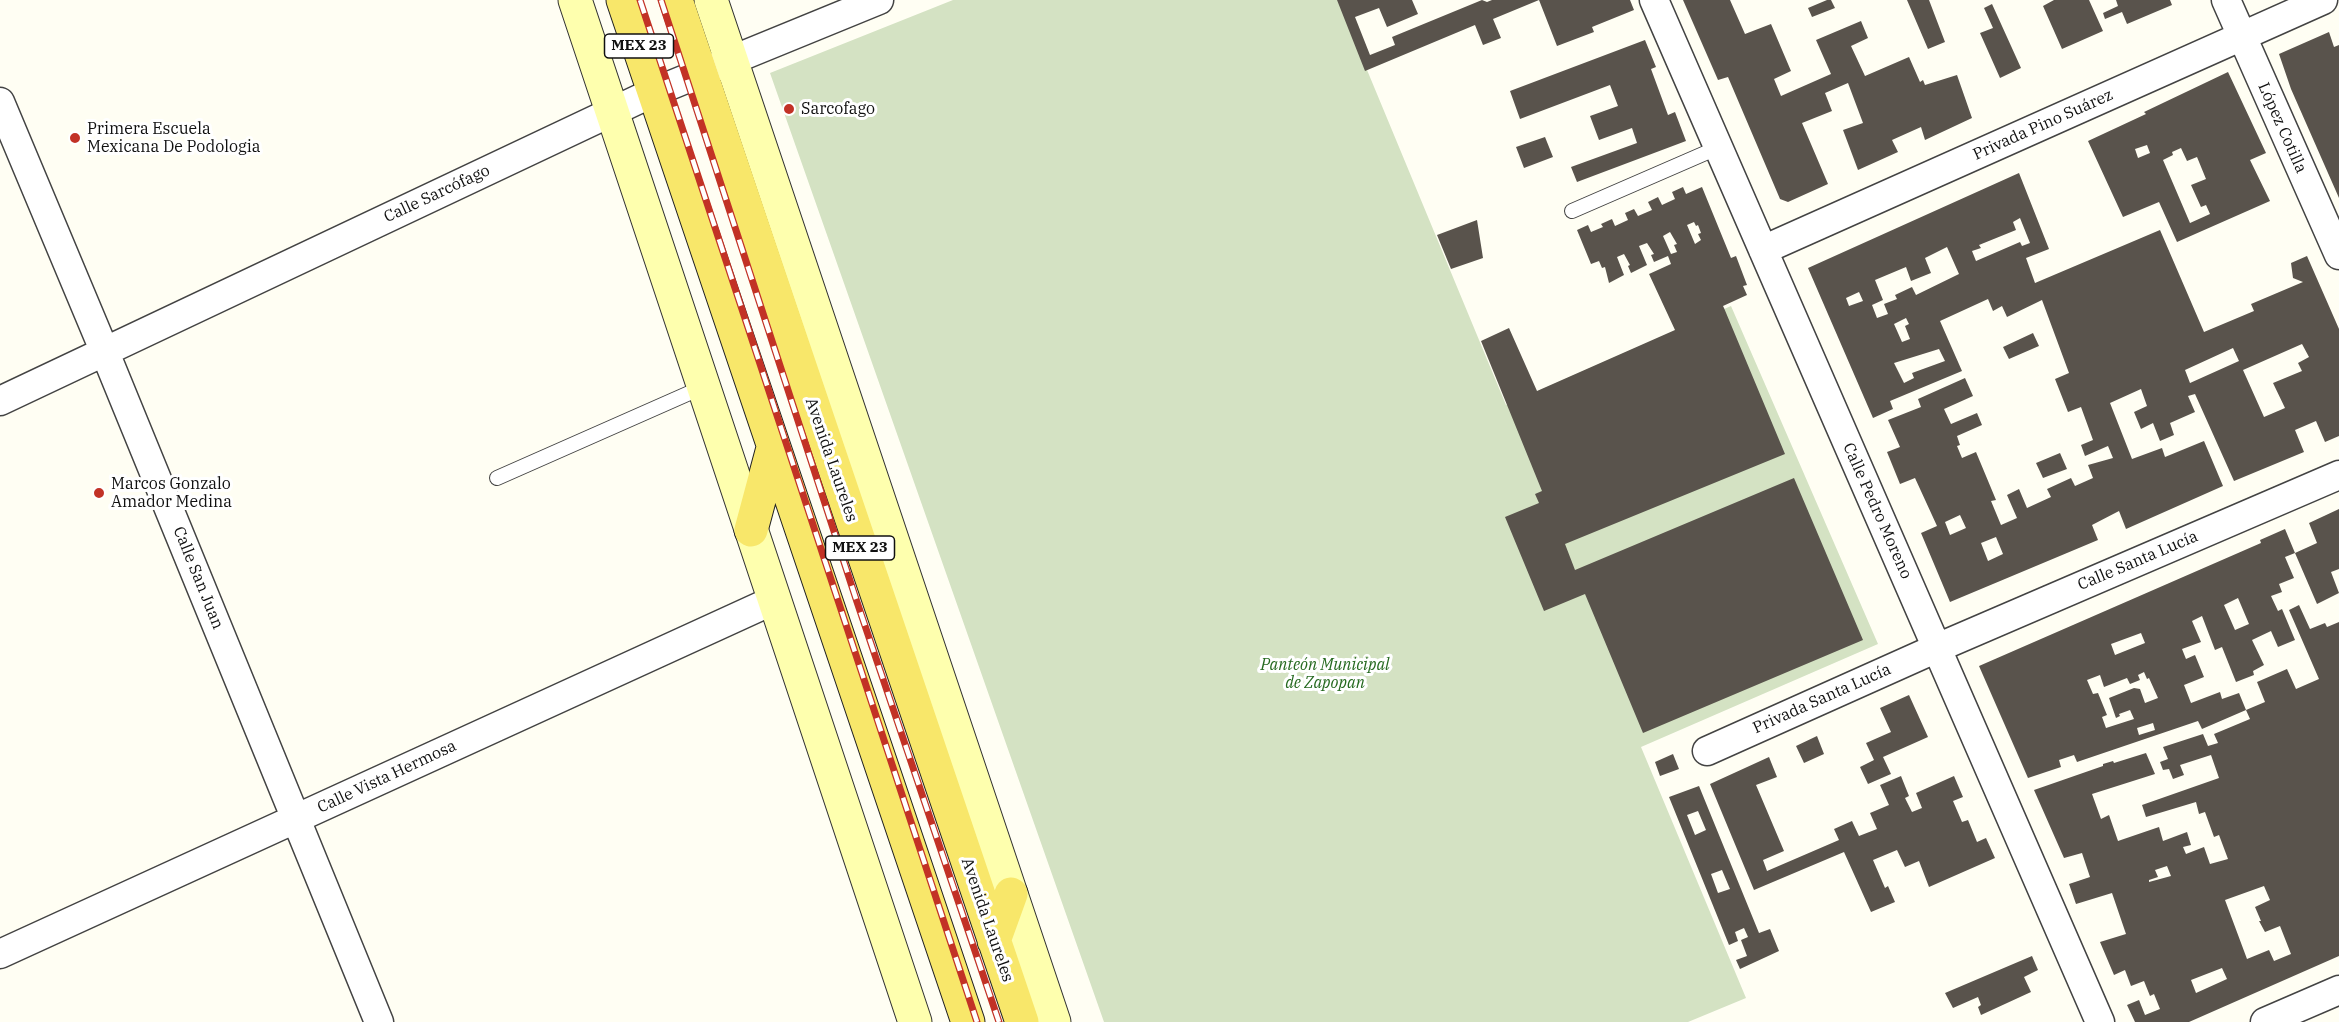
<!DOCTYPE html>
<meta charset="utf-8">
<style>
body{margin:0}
canvas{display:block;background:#fffef3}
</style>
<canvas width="2339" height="1022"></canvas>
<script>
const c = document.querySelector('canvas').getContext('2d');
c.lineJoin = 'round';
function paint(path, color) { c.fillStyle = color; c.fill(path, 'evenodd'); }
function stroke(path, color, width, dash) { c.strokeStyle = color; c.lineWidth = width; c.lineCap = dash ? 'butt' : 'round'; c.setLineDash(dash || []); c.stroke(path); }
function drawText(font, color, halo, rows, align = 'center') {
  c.font = font + ' "IBM Plex Serif",serif'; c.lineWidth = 6; c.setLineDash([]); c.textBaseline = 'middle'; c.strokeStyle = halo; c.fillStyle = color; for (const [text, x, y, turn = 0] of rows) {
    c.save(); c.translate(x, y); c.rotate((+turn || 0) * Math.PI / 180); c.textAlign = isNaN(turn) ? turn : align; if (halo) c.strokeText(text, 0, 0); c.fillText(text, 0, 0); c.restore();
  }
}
paint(new Path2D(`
 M953,0H1338L1506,405L1731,306L1878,644L1641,747L1746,998L1688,1022H1104L770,73Z`), '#d4e2c3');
paint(new Path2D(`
 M1337,0H1412L1418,14L1387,27L1379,8L1355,17L1370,55L1395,45L1392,37L1482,0L1487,2L1492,0H1630L1634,10L1592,27L1594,32L1557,46L1539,0L1493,19L1501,38L1483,45L1475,25L1365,71Z
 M1683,0H1730L1745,34L1771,24L1791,71L1774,79L1781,96L1831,74L1816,40L1861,21L1868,38L1851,46L1865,76L1909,57L1920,82L1923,80L1925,85L1957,75L1972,118L1925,140L1921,127L1892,140L1898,152L1858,170L1843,130L1863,123L1848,83L1825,93L1832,111L1802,123L1828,184L1788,202L1780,199L1728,77L1718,80Z
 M1827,0H1831L1835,8L1812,17L1808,8Z
 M1907,0H1929L1945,42L1928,49Z
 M2054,0H2089L2103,31L2062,49L2043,6Z
 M2116,0H2170L2172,5L2127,24L2122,12L2105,19L2103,13L2118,6Z
 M1992,4L2021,68L2000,78L1980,33L1993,28L1984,8Z
 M2329,32L2334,47L2339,45V198L2291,89L2279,54Z
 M1645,40L1656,67L1651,69L1668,115L1675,112L1686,141L1577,182L1571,167L1637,143L1632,128L1599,140L1590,116L1618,106L1610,85L1520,119L1510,91Z
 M2228,72L2266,153L2250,160L2270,201L2177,242L2159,202L2123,217L2088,141L2146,114L2144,112ZM2147,145L2150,153L2138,158L2135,149ZM2181,148L2187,161L2197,157L2206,179L2191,185L2201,207L2206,205L2210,214L2190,223L2163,160L2173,155L2172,152Z
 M1545,137L1553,157L1524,168L1516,147Z
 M2019,173L2049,249L2026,258L2035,283L2160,230L2204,332L2254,311L2251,304L2303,282L2293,278L2291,263L2307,256L2339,329V436L2325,442L2316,421L2295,430L2304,452L2234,481L2195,394L2188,396L2195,412L2170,423L2174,435L2160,441L2153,423L2141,429L2134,412L2147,406L2141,389L2110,403L2132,459L2162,448L2165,457L2204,441L2223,486L2126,529L2119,511L2092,525L2098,540L1950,602L1921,533L1937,526L1915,478L1900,484L1887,452L1900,447L1888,420L1921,407L1918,399L1965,378L1973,396L1944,409L1951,424L1977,413L1982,425L1957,436L1960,445L1957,446L1962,458L1976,452L1996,500L1991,501L2001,525L2017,518L2007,495L2019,489L2027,508L2051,497L2047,489L2071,478L2075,486L2093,478L2088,465L2113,458L2108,446L2085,456L2081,445L2093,440L2081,407L2068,412L2055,379L2069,373L2042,300L2007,317L2002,306L1993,311L1988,299L1940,321L1962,371L1890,401L1893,409L1873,418L1808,268ZM2020,218L2030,243L2022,246L2020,242L1976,261L1972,251L1981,248L1979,245L2016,230L2013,222ZM1947,247L1959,274L1916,295L1912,287L1895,295L1897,299L1884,304L1888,314L1877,318L1872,305L1883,300L1875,280L1906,267L1911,281L1931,273L1925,258ZM1859,292L1863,301L1849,306L1846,298ZM1906,318L1909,324L1905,326L1910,339L1902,342L1894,324ZM2302,344L2309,357L2298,363L2302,371L2273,383L2285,408L2264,417L2243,370ZM2233,348L2239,361L2190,383L2185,370ZM1939,349L1945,361L1912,373L1914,378L1904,383L1894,363ZM1960,515L1966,528L1950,535L1945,522ZM1996,537L2003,554L1988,561L1981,543Z
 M1683,187L1686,194L1702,187L1731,258L1736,256L1747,285L1743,286L1747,295L1723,306L1724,308L1785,454L1565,544L1575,570L1794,478L1863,640L1643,733L1585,594L1544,611L1505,517L1539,503L1535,494L1542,491L1481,341L1509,328L1537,391L1675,330L1649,274L1671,264L1668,256L1654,262L1651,255L1654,254L1647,243L1639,246L1647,265L1631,273L1628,266L1630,265L1624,254L1617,257L1624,275L1609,283L1605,267L1602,268L1599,261L1591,264L1577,230L1588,225L1591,232L1603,227L1601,224L1612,219L1615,226L1628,220L1625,213L1634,209L1638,216L1652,210L1648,202L1658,197L1662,205L1675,199L1672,192ZM1694,222L1696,226L1698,225L1701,233L1698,234L1701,240L1695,244L1687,225ZM1670,232L1677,244L1674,245L1677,252L1671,254L1663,236Z
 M1477,220L1483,258L1451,269L1437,235Z
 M2033,333L2039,346L2009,359L2003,347Z
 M2060,453L2067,469L2043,478L2036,463Z
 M2339,509V569L2331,572L2339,593L2317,604L2295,553L2285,557L2294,578L2279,584L2282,592L2271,596L2278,611L2282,609L2295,640L2278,647L2271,631L2252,640L2264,665L2253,671L2254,675L2236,682L2222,647L2215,650L2202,616L2192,621L2201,642L2182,649L2186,659L2195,655L2204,677L2184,685L2191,703L2220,692L2222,699L2239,693L2246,710L2202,729L2198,721L2077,762L2074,755L2059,760L2061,767L2028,778L1979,666L2261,543L2260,540L2285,529L2295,553L2317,543L2309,523ZM2238,598L2249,624L2235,630L2224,605ZM2141,633L2145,643L2115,655L2111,644ZM2144,672L2147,679L2149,678L2158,698L2145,703L2140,689L2134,688L2109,698L2116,718L2120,716L2119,714L2130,710L2134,719L2106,728L2102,717L2107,715L2098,693L2093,694L2087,680L2100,675L2104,687L2127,678L2130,684L2140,680L2138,675ZM2153,723L2155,730L2139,735L2137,728Z
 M2299,605L2310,629L2325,623L2327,627L2339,622V956L2189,1022H2135L2127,1005L2139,1000L2145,1015L2160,1009L2154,994L2150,996L2144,981L2131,986L2125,970L2114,975L2100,942L2126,934L2112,893L2076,904L2069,884L2090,877L2082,853L2064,858L2034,790L2103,766V764L2113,761L2114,763L2146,753L2155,774L2092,794L2101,819L2109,815L2118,841L2159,827L2163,841L2187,832L2191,845L2183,847L2186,854L2204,847L2210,864L2228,859L2219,835L2214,837L2205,812L2199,814L2196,802L2146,817L2142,805L2219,778L2211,755L2180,765L2184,775L2173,779L2169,769L2163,770L2160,762L2168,759L2163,747L2203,734L2208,746L2218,743L2214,734L2250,719L2246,710L2265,702L2257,682L2287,669L2296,689L2319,679L2289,610ZM2167,866L2171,876L2149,882V880L2158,877L2155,870ZM2264,886L2270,900L2255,907L2261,921H2259L2265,932L2280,926L2291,954L2274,961L2269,950L2247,959L2225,900ZM2222,968L2227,979L2196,993L2191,980Z
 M1909,695L1928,737L1883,757L1891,774L1868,784L1860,767L1874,760L1866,743L1891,732L1880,708Z
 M1817,736L1824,754L1804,763L1796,746Z
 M1673,754L1679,769L1660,776L1655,762Z
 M1769,757L1777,777L1756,785L1784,851L1763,860L1767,871L1839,840L1834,829L1852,821L1859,836L1877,829L1870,813L1889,805L1880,785L1901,776L1909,796L1905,798L1912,812L1922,808L1916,793L1954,776L1963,797L1953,801L1962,822L1968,820L1977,842L1986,838L1995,858L1929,887L1919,861L1905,867L1897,850L1873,860L1885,888L1888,886L1895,902L1871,912L1844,852L1754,890L1710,784Z
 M1699,786L1759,933L1770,929L1779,951L1740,969L1736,960L1747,956L1741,940L1748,937L1744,928L1735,932L1738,941L1729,945L1669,797ZM1698,811L1706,830L1695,835L1687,815ZM1722,870L1730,889L1718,893L1711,874Z
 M2032,956L2038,970L2024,977L2031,992L1981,1015L1978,1007L1981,1005L1978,997L1953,1008L1945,993Z`), '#59534c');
const service = new Path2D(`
 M1572,211L1717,148
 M497,478L703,387`);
const minor = new Path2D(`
 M1654,0L2100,1022
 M2226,0L2339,255
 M0,102L104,350L379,1022
 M1763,250L2323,0
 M0,401L654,92L879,0
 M1707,751L1937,648L2339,475
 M0,954L774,600
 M2265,1022L2339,990`);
const secondary = new Path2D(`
 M575,0L915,1022
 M711,0L1054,1022`);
const primary = new Path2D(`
 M623,0L968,1022
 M676,0L1022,1022
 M751,530L773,448
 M994,941L1011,894`);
stroke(service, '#434343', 16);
stroke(minor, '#434343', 31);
stroke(secondary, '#323232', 35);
stroke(primary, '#212121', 35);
stroke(service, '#fff', 14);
stroke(minor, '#fff', 28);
stroke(secondary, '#feffae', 33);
stroke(primary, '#f8e76a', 33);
const rail = new Path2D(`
 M640,0L977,1022
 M661,0L857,602L999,1022`);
stroke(rail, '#c23226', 7);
stroke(rail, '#fff', 4.5, [14]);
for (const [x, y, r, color] of [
 [789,109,6,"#c23226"],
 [75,138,6,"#c23226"],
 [99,493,6,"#c23226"]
]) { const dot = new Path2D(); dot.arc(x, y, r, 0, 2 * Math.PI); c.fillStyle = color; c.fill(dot); stroke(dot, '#fff', 2); }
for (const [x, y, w] of [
 [639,46,69],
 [860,548,69]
]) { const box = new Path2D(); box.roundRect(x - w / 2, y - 12, w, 24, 4.5); c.fillStyle = '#fff'; c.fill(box); stroke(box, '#101010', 1.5); }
drawText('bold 15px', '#101010', null, [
 ["MEX 23",639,46],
 ["MEX 23",860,548]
]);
drawText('16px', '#101010', '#fff', [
 ["Sarcofago",801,109],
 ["Primera Escuela",87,129],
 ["Mexicana De Podologia",87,147],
 ["Marcos Gonzalo",111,484],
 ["Amador Medina",111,502]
], 'left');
drawText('16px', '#101010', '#fff', [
 ["Privada Pino Suárez",2043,125,-24],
 ["López Cotilla",2282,128,66],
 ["Calle Sarcófago",437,194,-25],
 ["Avenida Laureles",831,460,71],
 ["Calle Pedro Moreno",1877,511,66],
 ["Calle Santa Lucía",2138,561,-23],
 ["Calle San Juan",198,578,68],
 ["Privada Santa Lucía",1822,699,-24],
 ["Calle Vista Hermosa",387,777,-25],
 ["Avenida Laureles",987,920,71]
]);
drawText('italic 16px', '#25691f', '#fff', [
 ["Panteón Municipal",1325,665],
 ["de Zapopan",1325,683]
]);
</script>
